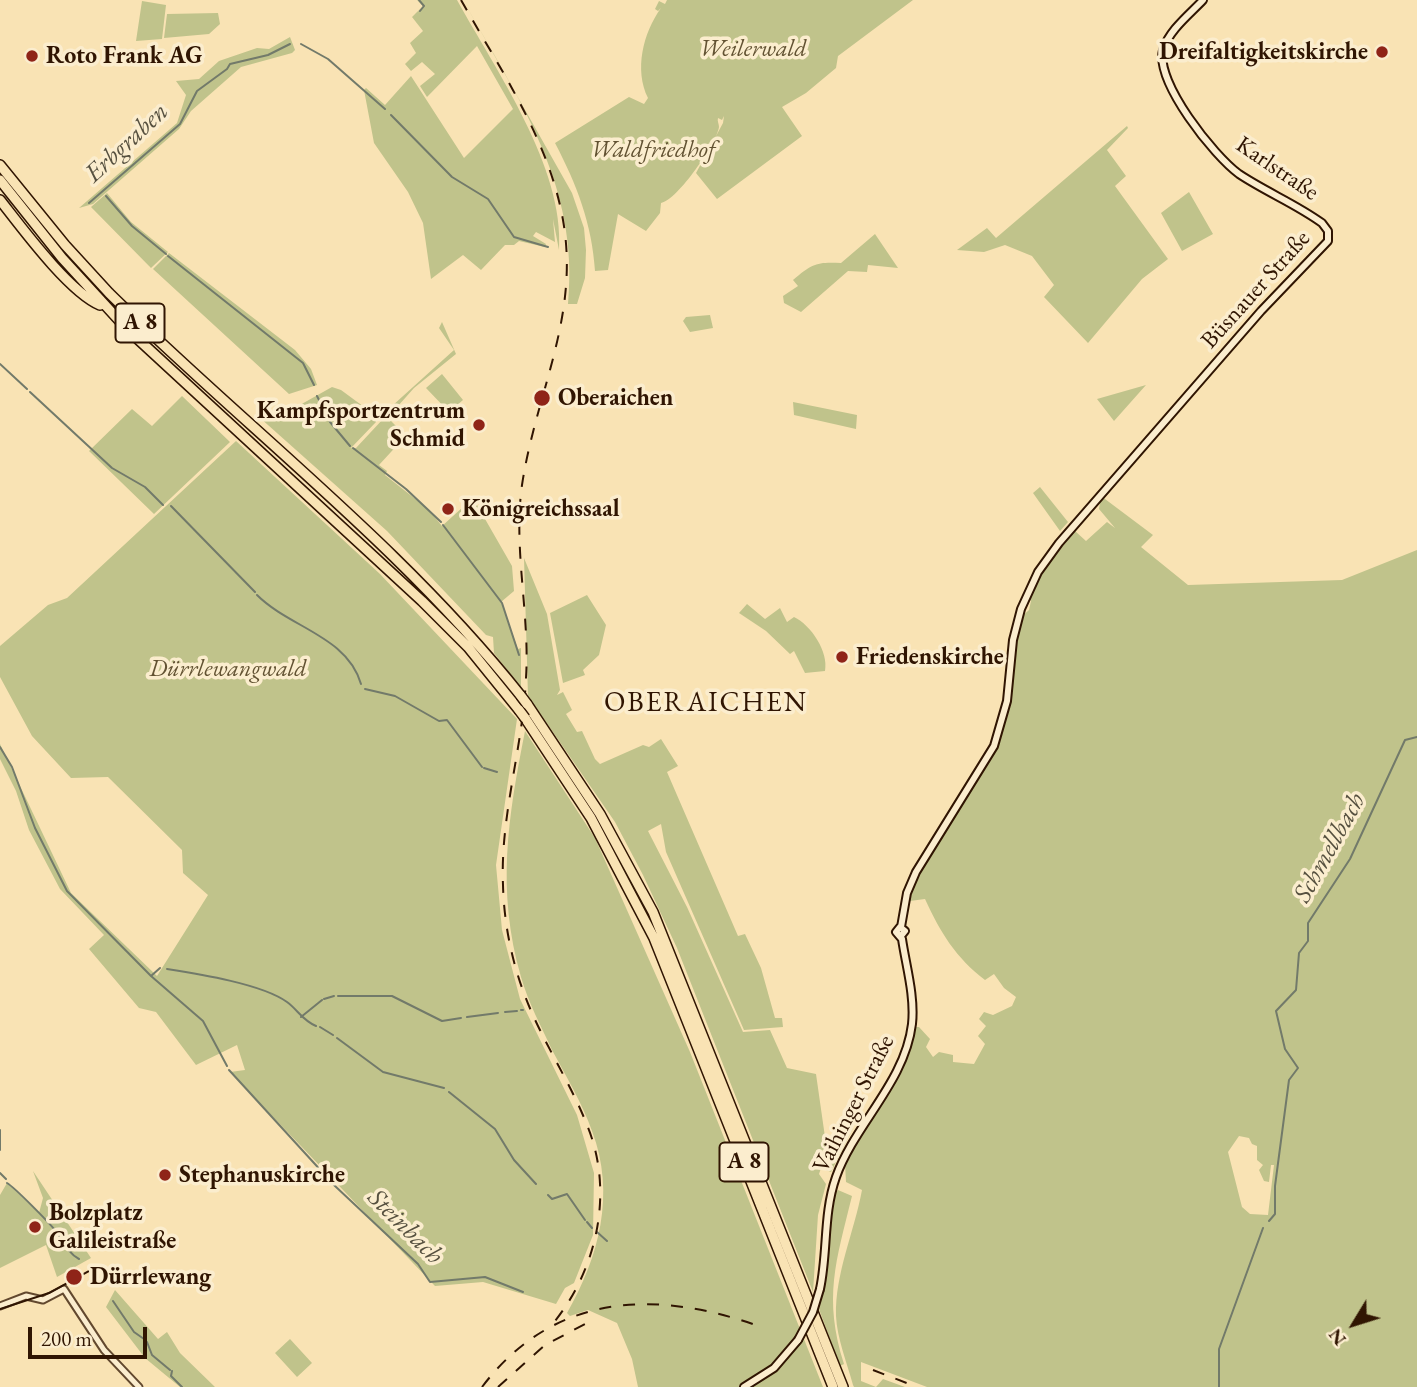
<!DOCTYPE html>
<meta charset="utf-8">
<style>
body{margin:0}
#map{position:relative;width:1417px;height:1387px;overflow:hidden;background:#f9e3b4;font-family:"EB Garamond",serif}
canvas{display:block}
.north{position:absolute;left:1319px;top:1289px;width:70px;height:70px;-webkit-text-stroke:5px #fbedce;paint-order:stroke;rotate:232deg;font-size:19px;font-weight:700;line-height:28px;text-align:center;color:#301502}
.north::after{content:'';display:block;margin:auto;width:24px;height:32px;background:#301502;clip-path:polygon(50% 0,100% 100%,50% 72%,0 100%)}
.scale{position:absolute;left:28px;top:1327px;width:119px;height:32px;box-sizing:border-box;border:4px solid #301502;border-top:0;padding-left:9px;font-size:21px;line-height:24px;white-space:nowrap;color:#301502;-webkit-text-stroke:5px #fbedce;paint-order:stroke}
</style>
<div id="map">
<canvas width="1417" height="1387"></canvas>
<div class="north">N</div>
<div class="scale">200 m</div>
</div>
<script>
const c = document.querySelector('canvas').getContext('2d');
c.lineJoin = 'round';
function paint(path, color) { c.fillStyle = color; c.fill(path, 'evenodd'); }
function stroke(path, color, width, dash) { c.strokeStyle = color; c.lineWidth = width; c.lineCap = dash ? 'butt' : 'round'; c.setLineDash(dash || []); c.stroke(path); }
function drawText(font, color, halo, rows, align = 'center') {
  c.font = font + ' "EB Garamond",serif'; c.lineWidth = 7; c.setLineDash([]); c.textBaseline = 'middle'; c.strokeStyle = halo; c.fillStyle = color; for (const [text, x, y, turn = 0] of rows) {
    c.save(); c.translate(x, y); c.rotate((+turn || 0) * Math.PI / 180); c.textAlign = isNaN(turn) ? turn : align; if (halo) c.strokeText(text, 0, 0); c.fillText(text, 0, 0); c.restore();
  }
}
paint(new Path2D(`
 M417,0H457C495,69 565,168 559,250L553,219L555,242L536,232L533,236L546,244L545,247L519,241L514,245H505L481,270L463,255L431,279L423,223L408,192L374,143L364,90L366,88L385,105L411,76L464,158L513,109L477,46L427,97L420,86L435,74L422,62L411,71L405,64L416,53L410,43L423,31L412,17L423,6Z
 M463,0L572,193L584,228L586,250L585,278L577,304H568C580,185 518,99 463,0Z
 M667,0H913L838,56L836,68L806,93L782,107L802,136L717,199L696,173L723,123L724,116L722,120L718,118C717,121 719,124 719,127C717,142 678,200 661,203L660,213L646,231L618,214L608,270L595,271C592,224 577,185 555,143L629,97L644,104L648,98C634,70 643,33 661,8L658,11L655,9L659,1L665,4Z
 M142,1L166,5L162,39L136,41Z
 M218,13L220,24L209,34L164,38L167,14Z
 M290,37L295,50L292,53L241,67L191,111L179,129L93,204L79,208L177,123L186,95L176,81L199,79L219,61L257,48L269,49Z
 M1127,126L1128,128L1107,150L1126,176L1115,186L1168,259L1142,279L1088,343L1044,297L1054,285L1032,256L1005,245L984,252L957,250L987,228L996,238Z
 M1189,192L1213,234L1182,251L1161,213Z
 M107,193L131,222L168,252L151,268L91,207Z
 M875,234L898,268L868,265L867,272L848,271L801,312L784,303L783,296L798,286L793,280C813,263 817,262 841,263Z
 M169,253L295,350L311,369L317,385L289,394L153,269Z
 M710,315L713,328L690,332L683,321L686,317Z
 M442,322L456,354L414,388L390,415H382L454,350L439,328Z
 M442,374L463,400L449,412L426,388Z
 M1146,385L1114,421L1097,399Z
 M332,387L341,390L375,415L376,422L351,448H356L383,419H389L397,427L393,436L402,440L379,465L387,471L385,475L428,509L442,526L473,498L512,566L514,591L501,602L518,649L521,648V688L494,653L493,637L486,635L387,531L259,417L285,405L287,410L282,415Z
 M182,396L230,442L154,514L89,451L132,409L152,426Z
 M793,402L857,415L856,429L794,415Z
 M236,441L380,574L517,719L496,865L502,930L520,999L577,1115L594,1173L593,1235L574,1283L565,1288L556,1304L483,1282L435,1286L230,1072L245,1070L237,1045L196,1065L156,1012L139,1008L89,949L104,935L60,889L29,830L16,791L0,759V744L71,893L157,976L208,895L183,873L182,850L108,777L71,778L32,736L0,677V646L48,605L67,598Z
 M1040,487L1068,522L1060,531L1033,493Z
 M1101,496L1153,535L1141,547L1188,585L1342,580L1417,550V1387H927L861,1362V1381L876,1387L883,1379L905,1387H854L853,1385C847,1363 837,1338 836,1316C835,1273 854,1233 862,1190L846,1182L845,1164L914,1027H919L930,1039L926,1047L933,1057L939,1052L953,1055V1062L974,1064L985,1044L978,1036L986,1026L979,1019L984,1012L993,1015L1012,1006L1016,997L1004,988L994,974L985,980C956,958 940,932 925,899L910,901L911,888L1002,731L1015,639L1020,618L1029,610L1031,601L1027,595L1049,561L1075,531L1086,541L1107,522L1115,528L1099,509ZM1239,1136L1249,1138L1252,1144L1257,1146V1160L1263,1165L1259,1170L1264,1181L1269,1182L1271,1165H1274L1268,1215L1250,1214L1242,1207L1228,1152Z
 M524,558L547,614L560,690L557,695L563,692L572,710L566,714L577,732L582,731L595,759L600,764L643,745L649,747L661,739L678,766L667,772L738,936L745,934L761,968L775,1018H782L783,1027L744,1030L666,852L661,824L648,831L687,907L743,1032L770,1030L787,1068L816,1074L825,1137L853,1128L831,1172L821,1168L819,1174L826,1184L818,1215L813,1292L677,948L643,875L615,822L528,696Z
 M587,595L606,625L599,655L583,670L585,675L563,683L550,613Z
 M747,604L765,619L780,608L787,622L794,617C811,625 829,652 825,671L805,673L794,651L790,654L766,631L739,613Z
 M525,731L595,838L690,1052L823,1387H638L632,1359L617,1323L588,1310L570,1316L567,1313C599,1257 616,1194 592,1131C582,1103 566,1076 552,1050C541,1026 528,1002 521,977C496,890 508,817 525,731Z
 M33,1171L91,1258L57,1277L46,1245L0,1268V1195L7,1183L39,1213L43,1198Z
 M838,1190L852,1196C836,1261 823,1298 844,1364L840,1366L819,1309L835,1194Z
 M115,1290L158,1339L167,1332L180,1353L215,1387H180L145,1358L106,1307Z
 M290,1339L312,1363L297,1377L275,1353Z`), '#c0c38b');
stroke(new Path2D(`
 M419,0L424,6L420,11
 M301,44L328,59L385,109
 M391,115L452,177L488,199L514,237L548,247
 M106,196L132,226L166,254
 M89,203L180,124L197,91L227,69L230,64L268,55L290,44
 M168,256L303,363L314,385
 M0,364L27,389
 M30,392L112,468L145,487L163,505
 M317,396L330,422L350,446
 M353,448L406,489L441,522
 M171,506L255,592
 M443,525L502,603L519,655
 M257,595C290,628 347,636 361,684
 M365,689L395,696L439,721L447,720L482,767
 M0,747L12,767L35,828L67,891L151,976L203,1021L227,1066
 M484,768L497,772
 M167,969C199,974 262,984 287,1002C298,1010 302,1020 316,1026
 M151,976L160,968
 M338,996H392L442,1021L461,1018
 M324,999L334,996
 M521,1010H523
 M505,1012L517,1011
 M301,1017L322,1000
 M467,1017L498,1013
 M320,1027L333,1035
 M337,1038L383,1072L444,1088
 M229,1070L335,1186L418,1264L430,1282L485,1277L523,1292
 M449,1092L495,1129L514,1160L536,1184
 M0,1130V1150
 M0,1173L6,1179
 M7,1183C14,1187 52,1225 58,1234C64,1243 69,1254 79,1259
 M548,1195L552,1199L567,1194L585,1220
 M1269,1221L1275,1214V1186L1289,1080L1298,1068L1285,1049L1276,1011L1296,990L1299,953L1308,941V923L1350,859L1405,740L1417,737
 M587,1222L592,1228
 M597,1232L607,1241
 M113,1301L134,1332L144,1339
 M147,1342L152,1355L170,1370
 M172,1371L171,1376L182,1387
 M1219,1387V1349L1263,1228`), '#727a6a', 2);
const tertiary = new Path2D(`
 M0,1306L26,1296L43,1300L64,1289L104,1350L139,1387`);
const secondary = new Path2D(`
 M901,927L907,893L916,872L994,746L1007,701L1013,640L1021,609L1038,572L1059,543L1261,311L1328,241V231L1322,223C1296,204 1266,192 1239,174C1214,156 1155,82 1163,50C1169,30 1190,14 1203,0
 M820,1289C828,1251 823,1214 836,1177C855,1124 905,1082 912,1024C915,996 906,966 902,939L896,932L900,927L905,931L901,936
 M744,1387L774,1368L798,1340`);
const motorway = new Path2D(`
 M0,165L65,245L109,293C246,428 401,545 521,696
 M0,180L62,258L127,329L422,601L468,647L519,710
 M0,200C22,228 69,292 100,305
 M527,704L600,814L653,912L843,1387
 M525,718L591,818L654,938L833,1387`);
stroke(tertiary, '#62482e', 9);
stroke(secondary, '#301502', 10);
stroke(motorway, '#301502', 12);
stroke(tertiary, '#fbedce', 5);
stroke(secondary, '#fbedce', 6);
stroke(motorway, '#f9e3b4', 9);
stroke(new Path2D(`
 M0,1309L49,1293L96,1267`), '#301502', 2);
stroke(new Path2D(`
 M461,0C500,69 549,140 563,220C580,317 536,392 522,485C513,549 530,614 526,678C523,748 500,815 503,885C504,926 513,968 529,1006C546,1047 571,1084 587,1125C614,1190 598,1267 555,1321
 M873,1370L917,1387
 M482,1387C554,1292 657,1289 761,1327
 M498,1387L545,1345L589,1322`), '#301502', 2, [12, 12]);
const secondaryBridge = new Path2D(`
 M798,1340L813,1312L820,1289`);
const motorwayBridge = new Path2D(`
 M521,696L527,704
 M519,710L525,718`);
stroke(secondaryBridge, '#301502', 10, []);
stroke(motorwayBridge, '#301502', 12, []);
stroke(secondaryBridge, '#fbedce', 6);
stroke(motorwayBridge, '#f9e3b4', 9);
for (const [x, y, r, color] of [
 [1382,52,7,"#8f2418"],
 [32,56,7,"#8f2418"],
 [542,398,9,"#8f2418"],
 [479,425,7,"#8f2418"],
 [448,509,7,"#8f2418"],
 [842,657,7,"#8f2418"],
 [165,1175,7,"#8f2418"],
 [35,1227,7,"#8f2418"],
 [74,1277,9,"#8f2418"]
]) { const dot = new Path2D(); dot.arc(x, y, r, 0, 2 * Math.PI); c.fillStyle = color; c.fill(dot); stroke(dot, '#fbedce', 2.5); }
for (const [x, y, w] of [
 [140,323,49],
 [744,1162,49]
]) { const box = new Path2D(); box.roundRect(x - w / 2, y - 19.5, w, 39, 5); c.fillStyle = '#fbedce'; c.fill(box); stroke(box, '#301502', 2); }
drawText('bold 23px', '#301502', null, [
 ["A 8",140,323],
 ["A 8",744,1162]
]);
drawText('italic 24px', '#625232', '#fbedce', [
 ["Weilerwald",753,49],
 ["Waldfriedhof",653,150],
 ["Dürrlewangwald",228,669]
]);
drawText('bold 24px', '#301502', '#fbedce', [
 ["Dreifaltigkeitskirche",1368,52,"right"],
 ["Roto Frank AG",46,56],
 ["Oberaichen",558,398],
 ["Kampfsportzentrum",465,411,"right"],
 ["Schmid",465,439,"right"],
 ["Königreichssaal",462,509],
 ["Friedenskirche",856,657],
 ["Stephanuskirche",179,1175],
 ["Bolzplatz",49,1213],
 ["Galileistraße",49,1241],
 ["Dürrlewang",90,1277]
], 'left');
drawText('24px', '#301502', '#fbedce', [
 ["Karlstraße",1277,169,34],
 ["Büsnauer Straße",1256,290,-48],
 ["Vaihinger Straße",854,1104,-63]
]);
drawText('italic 26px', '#56503f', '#fbedce', [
 ["Erbgraben",127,143,-43],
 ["Schmellbach",1330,848,-61],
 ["Steinbach",405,1227,45]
]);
c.letterSpacing = '2px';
drawText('28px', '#301502', '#fbedce', [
 ["OBERAICHEN",706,703]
]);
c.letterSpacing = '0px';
</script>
